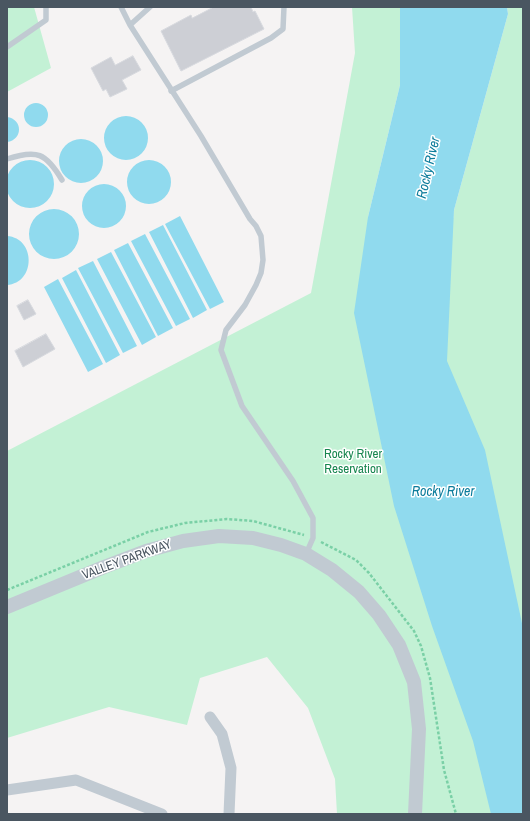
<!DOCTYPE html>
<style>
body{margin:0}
#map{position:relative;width:530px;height:821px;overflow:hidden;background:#f5f3f3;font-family:"Archivo Narrow",sans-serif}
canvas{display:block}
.frame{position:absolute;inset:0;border:8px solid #4a5661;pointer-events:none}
</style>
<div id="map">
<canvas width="530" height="821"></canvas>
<div class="frame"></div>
</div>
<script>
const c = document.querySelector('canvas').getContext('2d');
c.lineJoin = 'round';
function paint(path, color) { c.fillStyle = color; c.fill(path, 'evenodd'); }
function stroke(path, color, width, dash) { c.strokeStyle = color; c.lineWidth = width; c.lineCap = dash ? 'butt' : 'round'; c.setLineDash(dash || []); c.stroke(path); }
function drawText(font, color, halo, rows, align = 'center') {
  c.font = font + ' "Archivo Narrow",sans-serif'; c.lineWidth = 3; c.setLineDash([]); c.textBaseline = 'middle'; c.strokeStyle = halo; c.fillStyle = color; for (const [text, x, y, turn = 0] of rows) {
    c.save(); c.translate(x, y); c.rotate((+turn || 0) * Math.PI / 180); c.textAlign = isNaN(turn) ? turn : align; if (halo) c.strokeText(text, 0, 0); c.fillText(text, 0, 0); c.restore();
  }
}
paint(new Path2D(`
 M7,7H34L51,68L7,92Z
 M352,7H400V85L368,217L453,219L454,210L508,14L507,7H523V814H337L335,779L308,708L267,657L200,678L187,725L109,707L7,738V451L311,293L355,53Z`), '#c3f1d5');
paint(new Path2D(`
 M400,7H507L508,14L454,210L447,361L485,450L523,628V814H491L473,741L432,626L394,506L354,313L368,217L400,85Z
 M24 115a12 12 0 1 1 24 0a12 12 0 1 1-24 0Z
 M104 138a22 22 0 1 1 44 0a22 22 0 1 1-44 0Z
 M7,117C23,119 23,140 7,142Z
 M59 161a22 22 0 1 1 44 0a22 22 0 1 1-44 0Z
 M6 184a24 24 0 1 1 48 0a24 24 0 1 1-48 0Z
 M127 182a22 22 0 1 1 44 0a22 22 0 1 1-44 0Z
 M82 206a22 22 0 1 1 44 0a22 22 0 1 1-44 0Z
 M29 234a25 25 0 1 1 50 0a25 25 0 1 1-50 0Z
 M180,216L224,302L210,309L165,224Z
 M163,225L207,310L193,318L149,232Z
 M145,234L190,319L176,326L131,241Z
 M7,236C36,238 36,283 7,285Z
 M128,243L173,328L158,336L114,250Z
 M111,252L156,337L142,345L97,259Z
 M93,261L137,346L123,353L78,268Z
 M76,270L120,355L106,363L62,278Z
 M58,279L103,364L88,372L44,287Z`), '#90daee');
const building = new Path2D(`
 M214,7H251L253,12L255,11L264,29L181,71L161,31L191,15L192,18Z
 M133,56L141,70L122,80L127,89L110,97L106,89L103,91L91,68L111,57L115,65Z
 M28,300L36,314L24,320L17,306Z
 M46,334L55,349L23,367L15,351Z`);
paint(building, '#cdcfd5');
stroke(building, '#d7d9de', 1);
stroke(new Path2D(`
 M321,542L356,560L369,573L414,631L421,646L430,678L444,770L456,814
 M7,590L148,532L185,523L227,519L253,521L304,535`), '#7ad0a6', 2.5, [3, 2]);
stroke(new Path2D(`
 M121,7L130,25
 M150,7L130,25L201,136L250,219L256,226L261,236L263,260L261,273L256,285L245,305L226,330L221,350L242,406L293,481L313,518V538L306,554
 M7,47L46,20V7
 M171,91L271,38L283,29L284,7
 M7,159C37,149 46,153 62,180`), '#c1cad2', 5.5);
stroke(new Path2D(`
 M210,717L222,734L231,768L229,814
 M7,790L76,780L162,814`), '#c1cad2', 11);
stroke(new Path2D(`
 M7,607L104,567L146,551L183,541L219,536L253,538L281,545L306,554L332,570L359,592L379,615L399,645L414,682L419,729L415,814`), '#c1cad2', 14);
drawText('13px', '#17864f', '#fff', [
 ["Rocky River",353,455],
 ["Reservation",353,470]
]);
drawText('13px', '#4a5661', '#fff', [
 ["VALLEY PARKWAY",127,560,-20]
]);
drawText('italic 14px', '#0c7c9b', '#fff', [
 ["Rocky River",429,168,-77],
 ["Rocky River",443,492]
]);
</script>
